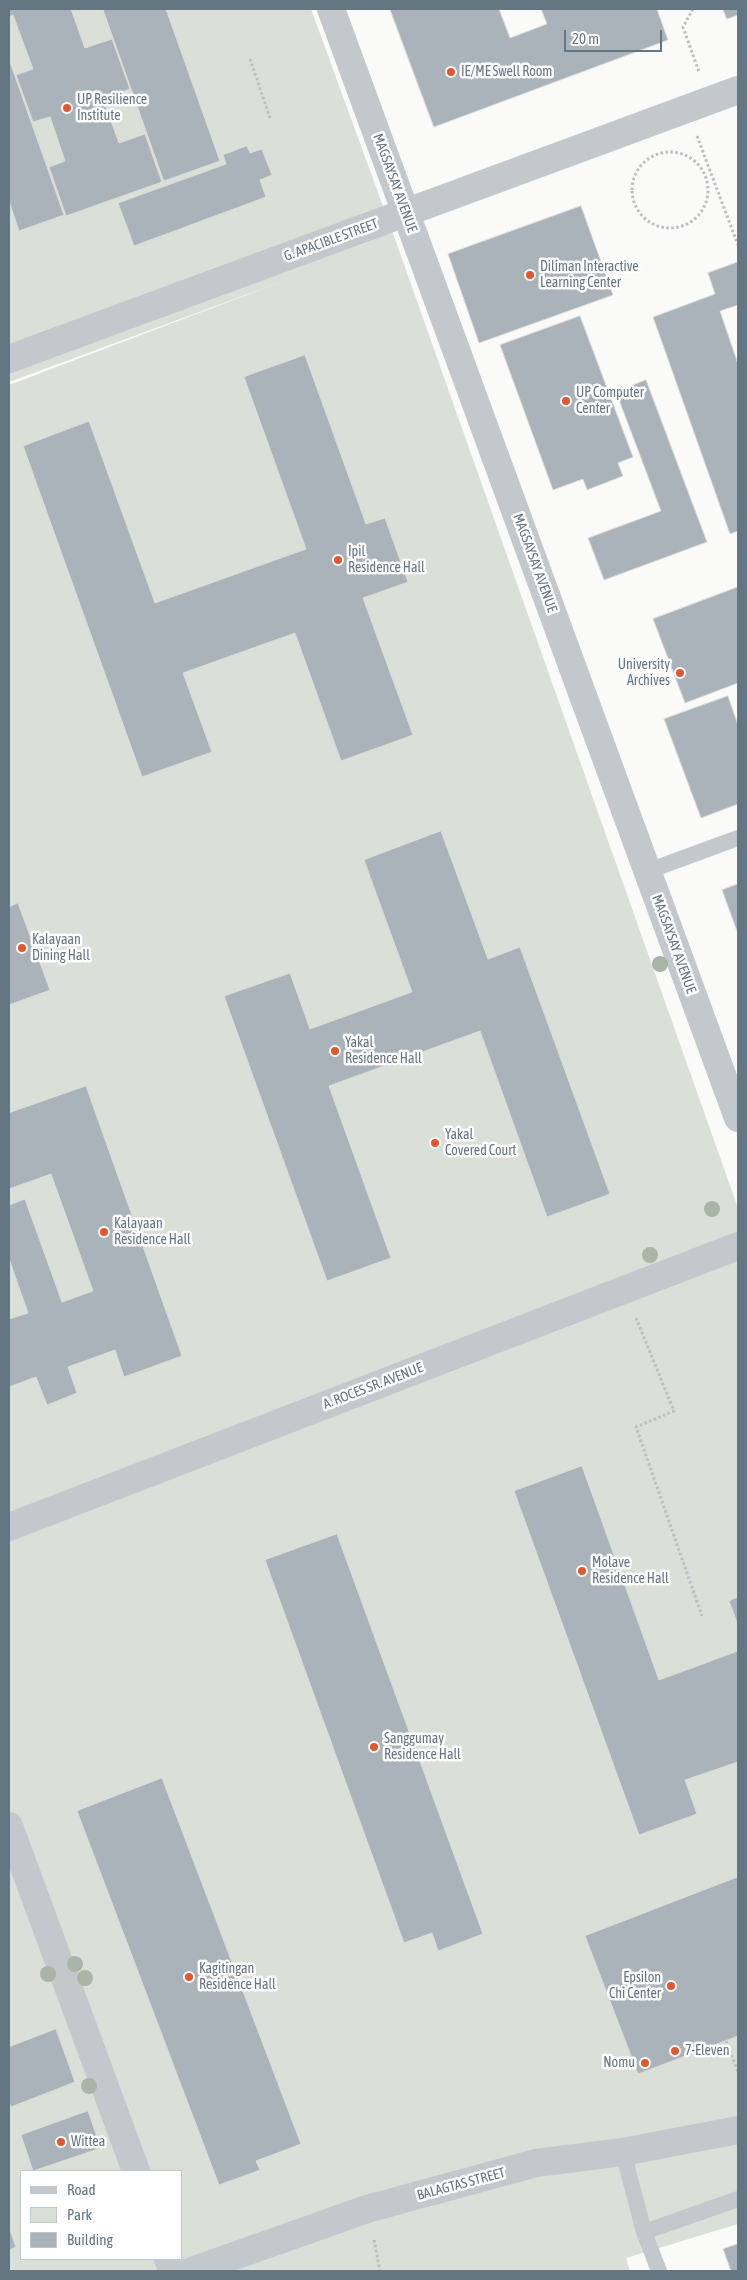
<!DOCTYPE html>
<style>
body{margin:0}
#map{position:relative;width:747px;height:2280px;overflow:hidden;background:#fafaf8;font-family:"Asap Condensed",sans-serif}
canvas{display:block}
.frame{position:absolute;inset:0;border:10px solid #657683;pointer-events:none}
.legend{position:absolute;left:20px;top:2170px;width:162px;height:90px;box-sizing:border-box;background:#fff;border:1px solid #c1c8cd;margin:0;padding:6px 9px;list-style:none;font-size:15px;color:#657683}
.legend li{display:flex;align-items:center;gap:10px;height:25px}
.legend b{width:25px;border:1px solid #c1c8cd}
.scale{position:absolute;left:564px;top:30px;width:98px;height:22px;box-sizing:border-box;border:2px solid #657683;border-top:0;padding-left:6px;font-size:15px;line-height:18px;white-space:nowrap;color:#657683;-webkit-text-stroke:4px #fff;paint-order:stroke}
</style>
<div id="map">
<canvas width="747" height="2280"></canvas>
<div class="frame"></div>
<ul class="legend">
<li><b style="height:6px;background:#c3c8cc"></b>Road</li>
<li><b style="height:14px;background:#dadfd7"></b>Park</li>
<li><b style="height:14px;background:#aab3b9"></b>Building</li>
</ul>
<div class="scale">20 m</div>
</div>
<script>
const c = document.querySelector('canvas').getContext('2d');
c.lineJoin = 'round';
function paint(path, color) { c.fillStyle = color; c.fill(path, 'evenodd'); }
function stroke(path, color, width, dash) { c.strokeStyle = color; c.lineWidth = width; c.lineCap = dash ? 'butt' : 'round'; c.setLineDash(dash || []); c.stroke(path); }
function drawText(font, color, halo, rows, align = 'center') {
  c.font = font + ' "Asap Condensed",sans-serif'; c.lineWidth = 5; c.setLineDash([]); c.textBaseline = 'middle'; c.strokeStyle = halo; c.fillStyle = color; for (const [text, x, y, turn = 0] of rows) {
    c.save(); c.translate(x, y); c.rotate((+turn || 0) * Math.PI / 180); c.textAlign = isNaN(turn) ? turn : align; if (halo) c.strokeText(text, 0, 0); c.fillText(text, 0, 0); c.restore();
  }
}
paint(new Path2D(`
 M9,9H311L395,239L738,1208V2224L626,2258L630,2271H9V385L289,279L9,382ZM21,2171H181V2259H21Z`), '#dadfd7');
const building = new Path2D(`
 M9,9H71L85,48L112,39L130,89L103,99L119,143L145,134L162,182L66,216L49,167L65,161L50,117L33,122L16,75L33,69L13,15L9,17Z
 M103,9H166L220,161L164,181Z
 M390,9H499L510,38L547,24L541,9H657L668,40L434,127Z
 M723,9H738V15L727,19Z
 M9,59L64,215L19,231L9,201Z
 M247,146L250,153L262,149L272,175L260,180L266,197L134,246L118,203L226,164L223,155Z
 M581,206L613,295L479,343L448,254Z
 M738,262V305L720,311L738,364V531L730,534L653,317L715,294L708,273Z
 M580,316L633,457L618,463L623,476L587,490L583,479L553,490L500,345Z
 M305,355L366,524L385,518L408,582L363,598L413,735L341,761L295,633L183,673L212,752L142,777L23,446L89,421L155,603L306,549L244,377Z
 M646,380L707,542L604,580L588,538L661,511L616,392Z
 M738,587V683L685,703L653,619Z
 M728,696L738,725V804L701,818L664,719Z
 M441,831L488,959L520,947L610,1194L547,1217L480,1031L329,1086L391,1258L327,1281L224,996L290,973L310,1029L412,992L364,860Z
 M738,884V934L722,890Z
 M18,903L50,990L9,1005V907Z
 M86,1086L182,1356L124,1377L115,1350L68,1367L77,1393L47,1405L36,1377L9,1387V1319L28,1313L9,1259V1205L25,1199L62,1302L93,1291L51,1174L9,1189V1113Z
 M582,1466L659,1680L738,1651V1762L685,1780L697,1814L639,1835L514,1491Z
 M337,1534L483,1934L438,1951L432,1933L404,1943L265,1560Z
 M738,1597V1625L729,1601Z
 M162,1778L301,2144L256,2161L260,2170L219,2185L77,1811Z
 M738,1877V2036L638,2074L585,1936Z
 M56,2029L75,2082L11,2107L9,2101V2047Z
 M88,2111L101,2148L33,2171L21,2135Z
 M9,2227L16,2247L9,2250Z
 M738,2244V2271H731L723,2249Z`);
paint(building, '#aab3b9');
stroke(building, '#dcdcda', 1);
stroke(new Path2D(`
 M693,9L683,27L699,72
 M250,59L270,118
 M697,136L738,245
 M632 190a38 38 0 1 1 76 0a38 38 0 1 1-76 0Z
 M636,1318L674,1411L636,1427L702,1616
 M726,2041L738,2072
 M374,2240L380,2271`), '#bbbfc2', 3, [2.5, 2.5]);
stroke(new Path2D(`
 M648,871L738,838
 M623,2152L644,2232
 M659,2271L644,2232L738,2199`), '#c3c8cc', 16);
stroke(new Path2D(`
 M331,9L738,1118
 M9,359L738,90
 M9,1527L738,1246
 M9,1826L136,2171
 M168,2259L173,2271
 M192,2271L367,2209L536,2163L623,2152L738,2130`), '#c3c8cc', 28);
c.fillStyle = '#aab4a7';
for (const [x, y] of [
 [660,964],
 [712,1209],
 [650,1255],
 [75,1964],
 [48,1974],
 [85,1978],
 [89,2086]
]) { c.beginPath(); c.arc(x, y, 8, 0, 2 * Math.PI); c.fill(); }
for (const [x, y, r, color] of [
 [451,72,5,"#e4572e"],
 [67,108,5,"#e4572e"],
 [530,275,5,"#e4572e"],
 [566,401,5,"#e4572e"],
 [338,560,5,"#e4572e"],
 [680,673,5,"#e4572e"],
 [22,948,5,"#e4572e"],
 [335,1051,5,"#e4572e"],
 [435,1143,5,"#e4572e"],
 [104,1232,5,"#e4572e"],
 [582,1571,5,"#e4572e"],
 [374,1747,5,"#e4572e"],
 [189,1977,5,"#e4572e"],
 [671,1986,5,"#e4572e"],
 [675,2051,5,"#e4572e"],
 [645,2063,5,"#e4572e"],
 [61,2142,5,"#e4572e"]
]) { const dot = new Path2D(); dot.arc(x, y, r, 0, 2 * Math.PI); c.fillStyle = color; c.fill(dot); stroke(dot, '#fff', 2); }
drawText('14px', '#657683', '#fff', [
 ["IE/ME Swell Room",461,72],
 ["UP Resilience",77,100],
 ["Institute",77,116],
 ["Diliman Interactive",540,267],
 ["Learning Center",540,283],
 ["UP Computer",576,393],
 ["Center",576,409],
 ["Ipil",348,552],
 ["Residence Hall",348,568],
 ["University",670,665,"right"],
 ["Archives",670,681,"right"],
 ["Kalayaan",32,940],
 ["Dining Hall",32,956],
 ["Yakal",345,1043],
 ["Residence Hall",345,1059],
 ["Yakal",445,1135],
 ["Covered Court",445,1151],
 ["Kalayaan",114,1224],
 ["Residence Hall",114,1240],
 ["Molave",592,1563],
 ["Residence Hall",592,1579],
 ["Sanggumay",384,1739],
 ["Residence Hall",384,1755],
 ["Kagitingan",199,1969],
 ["Residence Hall",199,1985],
 ["Epsilon",661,1978,"right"],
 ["Chi Center",661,1994,"right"],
 ["7-Eleven",685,2051],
 ["Nomu",635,2063,"right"],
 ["Wittea",71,2142]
], 'left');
drawText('14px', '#657683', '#fff', [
 ["MAGSAYSAY AVENUE",395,183,70],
 ["G. APACIBLE STREET",331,240,-20],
 ["MAGSAYSAY AVENUE",535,563,70],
 ["MAGSAYSAY AVENUE",674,944,70],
 ["A. ROCES SR. AVENUE",373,1386,-21],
 ["BALAGTAS STREET",461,2184,-15]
]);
</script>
